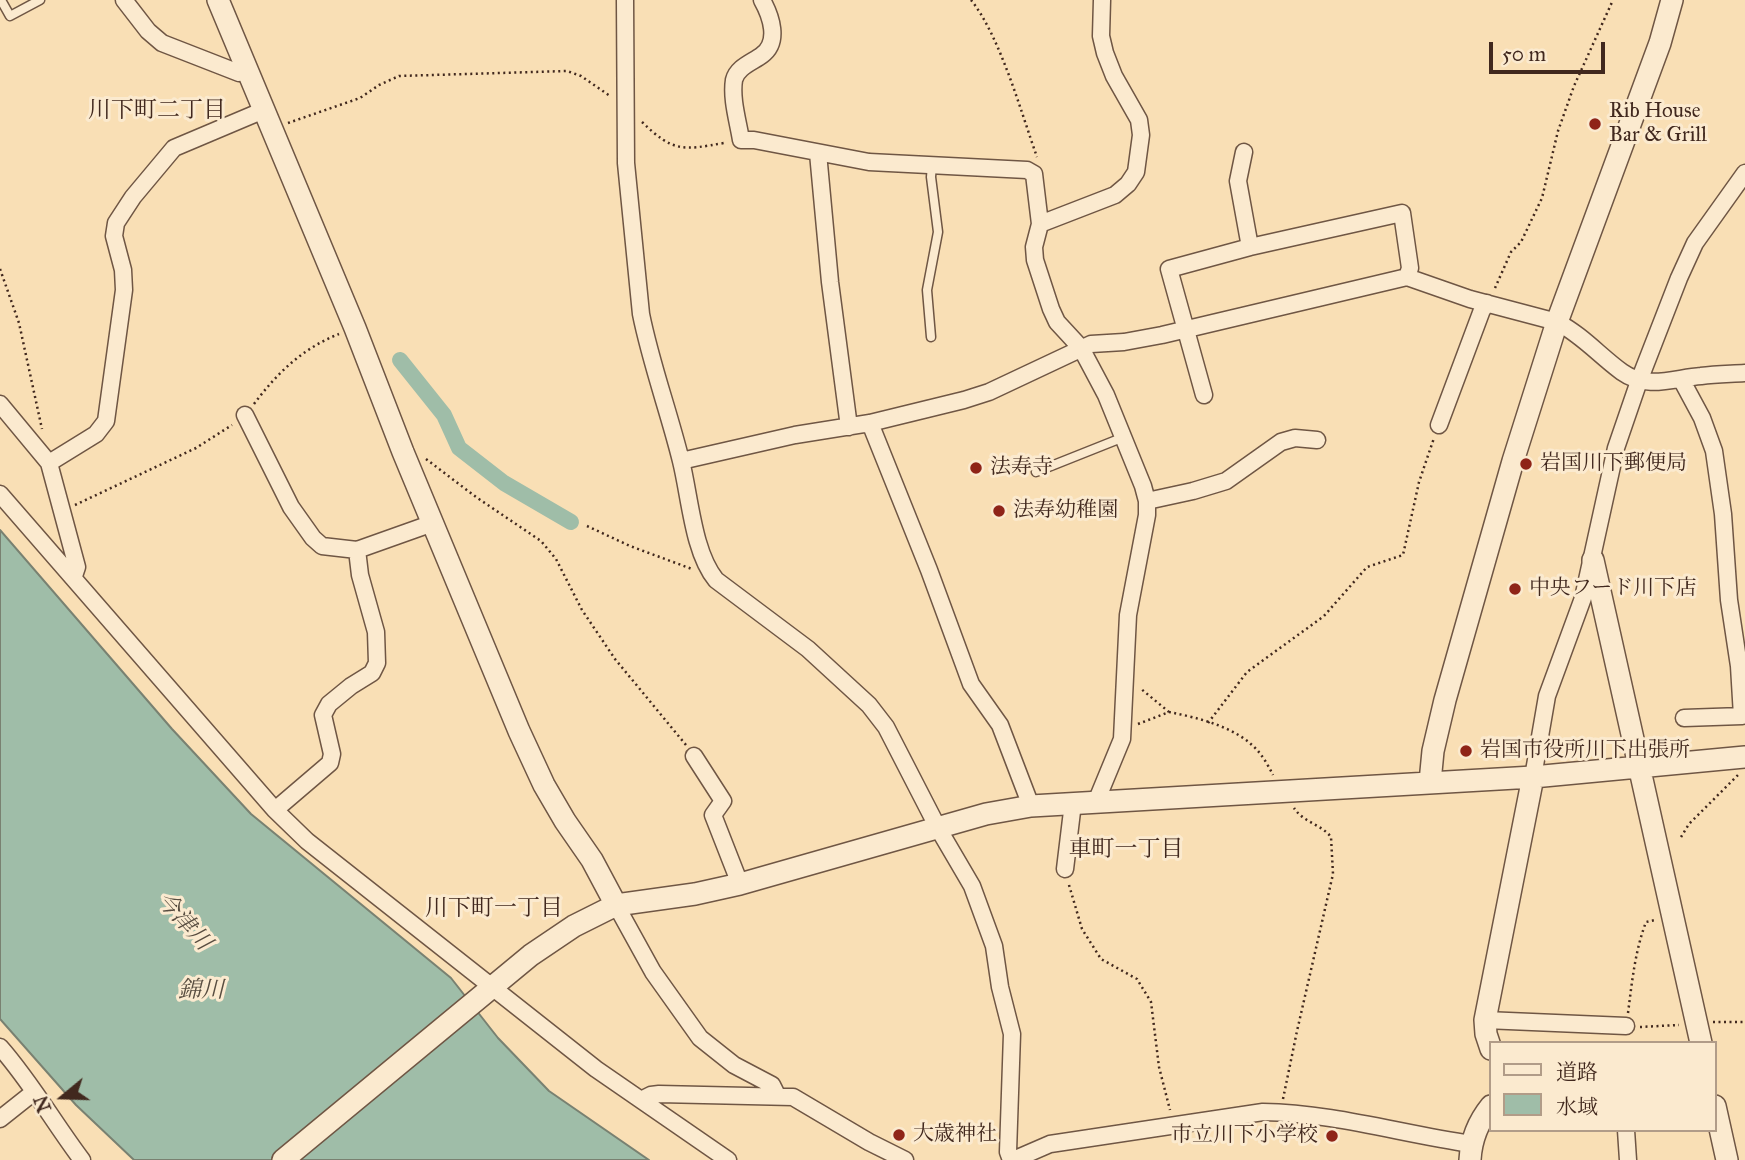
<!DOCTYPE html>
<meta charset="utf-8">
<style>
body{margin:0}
#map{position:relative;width:1745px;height:1160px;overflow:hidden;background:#f9dfb5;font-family:"IM FELL Great Primer","Noto Serif JP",serif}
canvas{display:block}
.legend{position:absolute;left:1489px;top:1041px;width:228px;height:91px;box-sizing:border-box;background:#fbeacf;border:2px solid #b19c88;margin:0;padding:9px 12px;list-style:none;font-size:21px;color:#41281e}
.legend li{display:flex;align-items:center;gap:14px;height:35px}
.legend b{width:35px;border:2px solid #b19c88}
.north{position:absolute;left:28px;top:1062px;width:70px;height:70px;-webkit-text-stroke:5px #fbeacf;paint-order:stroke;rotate:251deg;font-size:19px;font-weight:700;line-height:28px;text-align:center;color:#41281e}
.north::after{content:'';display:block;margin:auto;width:24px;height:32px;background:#41281e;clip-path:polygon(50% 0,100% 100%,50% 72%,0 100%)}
.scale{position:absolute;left:1489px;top:42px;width:116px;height:32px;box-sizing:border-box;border:4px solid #41281e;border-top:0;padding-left:9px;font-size:21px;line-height:24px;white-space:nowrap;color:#41281e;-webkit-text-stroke:5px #fbeacf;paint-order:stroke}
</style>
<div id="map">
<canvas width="1745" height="1160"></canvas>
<ul class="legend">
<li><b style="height:9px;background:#fbeacf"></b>道路</li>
<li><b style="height:19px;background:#9fbda8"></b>水域</li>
</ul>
<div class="north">N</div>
<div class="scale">50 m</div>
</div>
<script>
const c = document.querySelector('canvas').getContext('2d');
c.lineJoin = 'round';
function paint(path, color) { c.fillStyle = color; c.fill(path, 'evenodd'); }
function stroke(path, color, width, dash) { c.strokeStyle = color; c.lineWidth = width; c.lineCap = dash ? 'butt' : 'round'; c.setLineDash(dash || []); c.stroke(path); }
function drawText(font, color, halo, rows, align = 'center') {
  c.font = font + ' "IM FELL Great Primer","Noto Serif JP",serif'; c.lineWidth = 6; c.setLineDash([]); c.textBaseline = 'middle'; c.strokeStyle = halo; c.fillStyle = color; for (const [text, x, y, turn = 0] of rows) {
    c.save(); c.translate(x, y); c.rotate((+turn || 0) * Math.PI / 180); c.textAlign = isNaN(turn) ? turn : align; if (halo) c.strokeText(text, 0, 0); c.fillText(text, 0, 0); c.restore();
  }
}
const water = new Path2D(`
 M0,530L172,729L251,814L451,978L498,1038L549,1091L649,1160H134L76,1105L0,1019Z`);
paint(water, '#9fbda8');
stroke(water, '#798171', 2);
stroke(new Path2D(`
 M400,360L444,415L459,448L504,483L571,522`), '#9fbda8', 16);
const service = new Path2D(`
 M1,0L10,16L40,0
 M931,337L927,290L938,232L931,177L932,165
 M1036,472L1124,437`);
const minor = new Path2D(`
 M124,0L148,31L162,43L239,73L248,70
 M625,0L626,163L641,314C651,364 669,412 681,461C690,497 693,552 716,580L808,649L869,705L886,727L938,828L972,886L994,946L1000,987L1012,1034L1008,1152L1011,1160
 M762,0C771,16 780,42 762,55C753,62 737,67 734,80C731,99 738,121 741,140H754L869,162L1027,170L1034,174L1040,224L1034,247L1035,260L1051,309L1057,322L1081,348L1106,395L1143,486L1147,501V515L1128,615L1122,739L1096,802
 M1244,152L1238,181L1250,247
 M818,153L830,282L849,427
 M1040,224L1115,195L1128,184L1136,172L1141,135L1139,120L1114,76L1105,53L1101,36L1102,0
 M1681,379L1702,418L1714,451L1723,514L1729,600L1739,666L1742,716L1684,718
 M1204,395L1169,269L1250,247L1402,213L1410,268L1407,277
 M0,404L49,463L77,567L74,576
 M245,415L291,507L313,538L322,546L357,550L433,523
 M870,423L929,570L971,684L1000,725L1031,806
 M1439,425L1482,310L1487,303
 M681,461L795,435L870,423L964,400L989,392L1091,344L1124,342L1162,335L1407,277L1470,299L1557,322C1582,335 1600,356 1622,372C1647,390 1674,378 1701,376C1716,374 1730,374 1745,373
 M49,463L96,434L106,421L124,290L123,270L114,236L116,223L133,197L174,148L264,110
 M0,494L275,810L307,841L596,1069L728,1160
 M1147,501L1193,491L1226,481L1281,442L1295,438L1317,440
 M694,756L723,801L713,815L740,884
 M1533,777L1547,696L1583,598L1616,448L1639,381L1679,278L1695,243L1745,173
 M275,810L330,763L332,754L323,715L329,704L351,686L372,673L377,663L376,632L360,575L357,550
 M1065,869L1073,803
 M616,905L653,972L700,1038L734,1065L772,1085L777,1095
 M1485,1020L1626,1026
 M0,1047C31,1082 54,1123 82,1160
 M641,1100L651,1095L659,1094L793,1097L869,1142L905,1160
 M0,1119L34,1092
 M1626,1130L1628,1160
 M1013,1160L1050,1144L1263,1112C1333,1113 1402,1134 1471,1144`);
const tertiary = new Path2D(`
 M218,0L355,328L403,452L519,731L544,785L565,821L592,860L616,905
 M1593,560L1701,1043
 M1430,782L1433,751L1445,700L1513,461L1557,322L1660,43L1672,0
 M1491,1049L1486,1034L1485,1020L1533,777
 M1715,1106L1727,1160
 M283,1160L531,955L574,926L616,905L695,894L740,884L986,814L1031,806L1533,777L1745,757
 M1470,1160C1471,1140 1478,1122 1491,1106`);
stroke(service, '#6f5644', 11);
stroke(minor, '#6f5644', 19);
stroke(tertiary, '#6f5644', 24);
stroke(new Path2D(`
 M971,0C1000,36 1021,112 1037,157
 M642,122C674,153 683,150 724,143
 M288,123L360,98L379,85L399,76L567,71L581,76L610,96
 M0,269L19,323L42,429
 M1495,288L1511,252L1521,242L1542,198L1558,131L1574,86L1613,0
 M254,404C277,373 303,348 339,334
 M426,459L476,497L541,541L556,559L582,610L615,659L686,745
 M75,505L196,448L232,425
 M587,526L630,546L692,569
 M1169,712C1199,718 1237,727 1258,751C1264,758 1269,767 1273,775
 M1208,723L1247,672L1324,616L1367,567L1403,555L1419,482L1434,438
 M1138,724L1169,712L1140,688
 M1681,837L1689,824L1738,775
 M1069,885L1082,929L1101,959L1137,979L1151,1002L1159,1067L1170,1110
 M1628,1013C1632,982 1635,951 1646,922L1655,920
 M1713,1022H1745
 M1640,1027L1679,1025
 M1283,1099L1297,1031L1333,874L1331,837C1321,824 1304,823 1294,808`), '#41281e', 2.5, [2, 3.5]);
stroke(service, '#fbeacf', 8);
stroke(minor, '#fbeacf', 16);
stroke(tertiary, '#fbeacf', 21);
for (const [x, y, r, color] of [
 [1595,124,7,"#8f2418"],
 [1526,464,7,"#8f2418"],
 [976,468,7,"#8f2418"],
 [999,511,7,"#8f2418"],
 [1515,589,7,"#8f2418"],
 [1466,751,7,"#8f2418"],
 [899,1135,7,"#8f2418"],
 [1332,1136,7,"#8f2418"]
]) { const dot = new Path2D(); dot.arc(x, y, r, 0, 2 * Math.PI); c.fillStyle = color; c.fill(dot); stroke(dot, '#fbeacf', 2.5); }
drawText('21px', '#41281e', '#fbeacf', [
 ["Rib House",1609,112],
 ["Bar & Grill",1609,136],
 ["岩国川下郵便局",1540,464],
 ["法寿寺",990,468],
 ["法寿幼稚園",1013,511],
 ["中央フード川下店",1529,589],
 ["岩国市役所川下出張所",1480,751],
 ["大歳神社",913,1135],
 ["市立川下小学校",1318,1136,"right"]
], 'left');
drawText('23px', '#41281e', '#fbeacf', [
 ["川下町二丁目",157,111],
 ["車町一丁目",1126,850],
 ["川下町一丁目",494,909]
]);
drawText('italic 23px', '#584d40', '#fbeacf', [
 ["今津川",183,922,48],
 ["錦川",201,991]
]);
</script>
